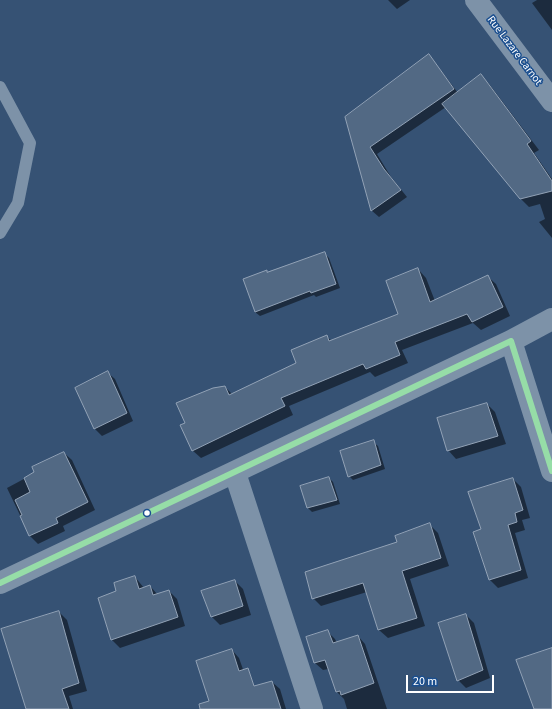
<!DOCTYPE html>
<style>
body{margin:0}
#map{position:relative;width:552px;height:709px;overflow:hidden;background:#365274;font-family:"Source Sans 3",sans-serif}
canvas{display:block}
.scale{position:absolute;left:406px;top:675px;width:88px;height:18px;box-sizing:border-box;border:2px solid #fff;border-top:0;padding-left:5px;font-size:12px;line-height:14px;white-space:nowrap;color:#fff;-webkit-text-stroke:3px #1b4f8f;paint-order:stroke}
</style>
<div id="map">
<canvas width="552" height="709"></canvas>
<div class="scale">20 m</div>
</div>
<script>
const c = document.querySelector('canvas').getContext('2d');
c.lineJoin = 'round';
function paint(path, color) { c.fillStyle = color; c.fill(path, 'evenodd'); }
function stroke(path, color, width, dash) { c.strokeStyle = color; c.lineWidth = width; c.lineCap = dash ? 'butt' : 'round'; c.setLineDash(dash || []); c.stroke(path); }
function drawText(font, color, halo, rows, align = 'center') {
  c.font = font + ' "Source Sans 3",sans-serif'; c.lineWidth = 3; c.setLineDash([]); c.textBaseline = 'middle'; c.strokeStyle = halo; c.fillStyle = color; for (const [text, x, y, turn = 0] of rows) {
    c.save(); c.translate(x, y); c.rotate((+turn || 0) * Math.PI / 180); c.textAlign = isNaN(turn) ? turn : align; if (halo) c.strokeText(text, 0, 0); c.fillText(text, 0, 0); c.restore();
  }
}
paint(new Path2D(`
 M388,0H410L397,9Z
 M537,0H552V30L532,3Z
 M429,55L458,93L481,75L489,84L539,150L534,153L552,179V238L539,222L545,219L540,204L529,207L520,198L446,107L377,154L391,177L407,197L379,217L371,210L346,117Z
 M324,253L329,258L340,288L316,297L314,295L260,316L255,312L268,273Z
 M418,269L426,278L435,301L487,276L496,284L510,316L481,330L473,323L402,350L408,363L375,377L370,372L289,406L293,415L201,458L192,450L186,423L225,387L233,395L297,363L327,337L332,341L400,315Z
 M107,372L115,379L133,421L102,436L95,429L76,388Z
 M487,404L495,412L506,444L456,459L448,450Z
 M373,442L378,446L385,469L353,480L349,476Z
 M64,453L72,460L95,510L63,526L65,531L38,544L30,536L7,488L35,473Z
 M329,478L333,482L340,504L312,512L308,508L301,487Z
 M513,479L521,487L530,518L522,520L525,530L515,533L528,578L498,588L490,580L474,533L482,530Z
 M430,525L438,533L449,566L410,579L425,626L388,638L379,630L367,592L321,606L313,598L398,542Z
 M135,577L144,588L150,586L158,595L169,591L177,599L185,626L120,648L112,640L99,598L118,592Z
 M235,581L243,589L251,615L220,625L212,617Z
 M59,612L67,620L87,691L69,696L73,709H25L27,708Z
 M466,615L474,623L490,678L466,688L458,680Z
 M327,631L335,639L337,643L358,636L365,644L387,709H347L344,699L337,692L329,669L323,670L315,663L307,638Z
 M232,650L239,658L250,689L272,682L280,689L286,709H217Z`), '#0007');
const building = new Path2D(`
 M429,54L454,89L370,147L384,169L401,190L371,211L345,117Z
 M481,74L531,141L527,144L552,181V191L520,199L442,104Z
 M325,252L336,284L311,293L310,291L255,312L243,279L267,270V272Z
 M418,268L430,302L488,275L503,307L472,322L467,314L395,342L400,355L366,369L363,364L281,398L285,406L192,451L180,425L185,423L176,403L213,388L225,386L229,395L296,363L291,350L327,335L329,341L398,314L386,281Z
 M108,371L127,413L94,429L75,388Z
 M487,403L498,436L447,451L437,418Z
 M374,440L381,465L348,477L340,451Z
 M64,452L88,502L56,518L58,523L29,536L20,516L22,515L15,500L30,492L24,478L34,472L32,467Z
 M329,477L337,500L307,508L300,486Z
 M513,478L523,510L515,513L517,522L508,525L521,570L489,580L473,532L481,529L468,492Z
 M430,523L441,558L402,571L417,618L378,630L363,583L312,599L305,572L397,542L395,536Z
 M135,576L139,589L150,585L153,595L169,590L178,617L111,640L98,598L116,591L114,583Z
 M235,580L243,606L211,617L201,591Z
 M59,611L79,683L62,689L69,709H26L1,629Z
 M466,614L483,670L457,681L438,623Z
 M328,630L333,643L358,635L374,683L341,695L340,691L336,692L325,660L314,663L306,637Z
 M552,648V709H534L516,660Z
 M232,649L239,671L248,668L254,686L272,681L281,709H200L199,704L209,701L196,661Z`);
paint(building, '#526984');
stroke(building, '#92a2b6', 1);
stroke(new Path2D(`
 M0,87L30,143L18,203L0,233`), '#7d92a8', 12);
stroke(new Path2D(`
 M476,0L552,101
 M511,341L552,471
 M235,473L312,709
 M0,583L511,341L552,319`), '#7d92a8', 22);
stroke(new Path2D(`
 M511,341L552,471
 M0,583L511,341`), '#96dda7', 6);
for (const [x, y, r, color] of [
 [147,513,3.5,"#fff"]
]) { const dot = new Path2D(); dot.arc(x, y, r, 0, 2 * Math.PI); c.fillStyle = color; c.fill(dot); stroke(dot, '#1b4f8f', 1.5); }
drawText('11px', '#fff', '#1b4f8f', [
 ["Rue Lazare Carnot",514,51,53]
]);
</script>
